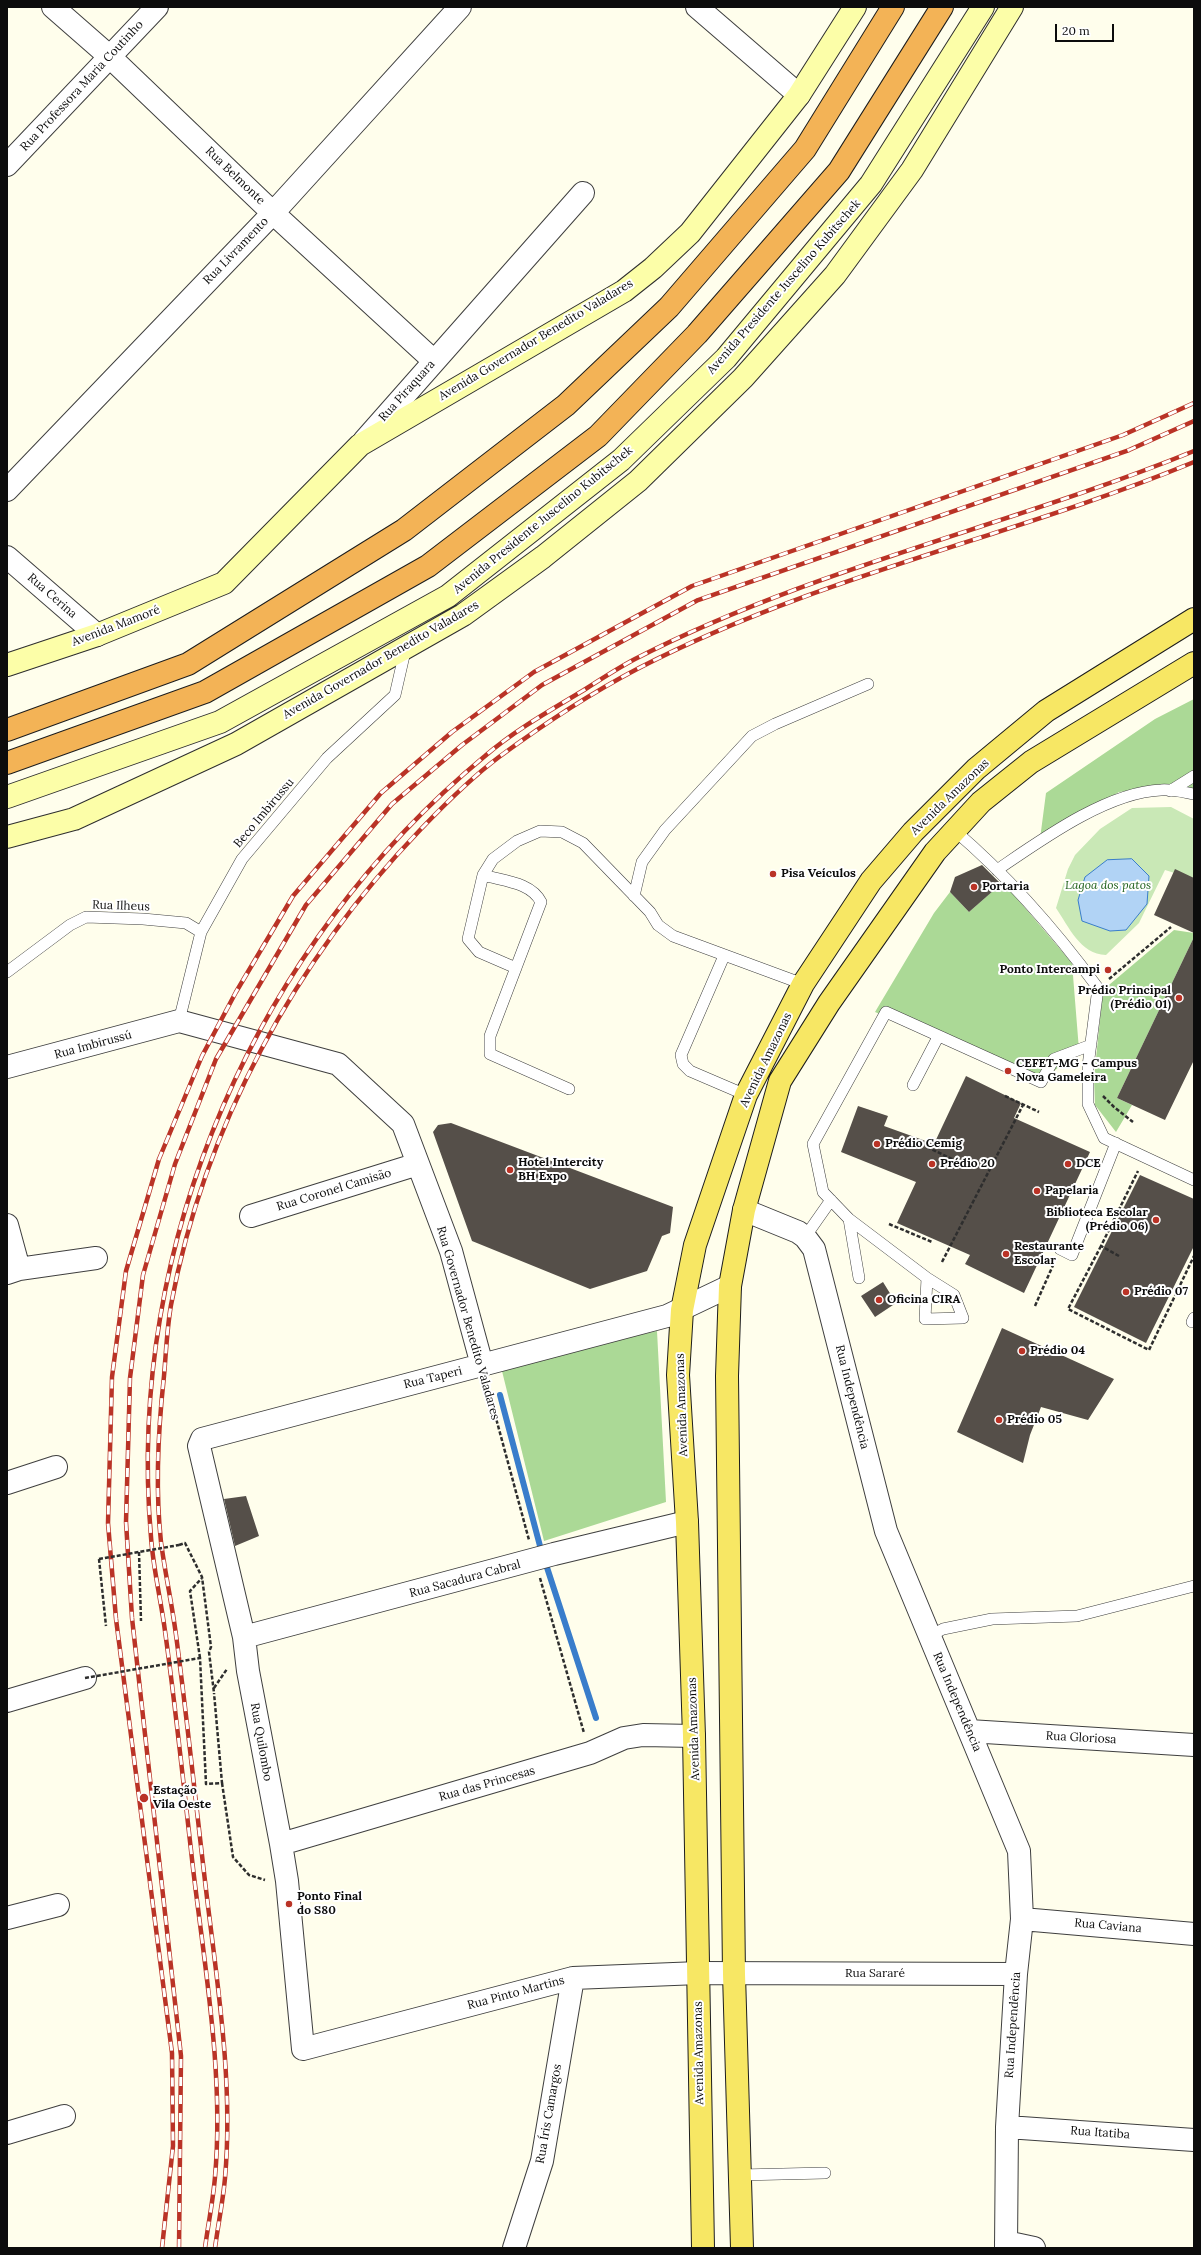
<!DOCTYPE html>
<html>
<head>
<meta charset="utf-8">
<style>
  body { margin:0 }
  #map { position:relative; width:1201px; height:2255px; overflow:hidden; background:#fffeec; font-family:Lora,serif }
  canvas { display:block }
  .frame { position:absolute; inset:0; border:8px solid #0c0c0c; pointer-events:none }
  .scale { position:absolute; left:1055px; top:24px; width:59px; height:18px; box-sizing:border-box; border:2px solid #0c0c0c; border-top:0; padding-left:5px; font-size:12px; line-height:14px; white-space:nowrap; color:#0c0c0c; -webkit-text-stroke:3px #fff; paint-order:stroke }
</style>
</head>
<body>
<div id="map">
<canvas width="1201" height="2255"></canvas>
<div class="frame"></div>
<div class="scale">20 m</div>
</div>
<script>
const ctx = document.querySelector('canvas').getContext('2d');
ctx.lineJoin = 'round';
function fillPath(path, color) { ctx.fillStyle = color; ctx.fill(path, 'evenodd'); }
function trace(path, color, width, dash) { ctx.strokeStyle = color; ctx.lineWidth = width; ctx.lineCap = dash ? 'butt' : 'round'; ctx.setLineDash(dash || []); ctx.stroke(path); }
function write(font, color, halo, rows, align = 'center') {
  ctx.font = font + ' Lora,serif'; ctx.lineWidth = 4; ctx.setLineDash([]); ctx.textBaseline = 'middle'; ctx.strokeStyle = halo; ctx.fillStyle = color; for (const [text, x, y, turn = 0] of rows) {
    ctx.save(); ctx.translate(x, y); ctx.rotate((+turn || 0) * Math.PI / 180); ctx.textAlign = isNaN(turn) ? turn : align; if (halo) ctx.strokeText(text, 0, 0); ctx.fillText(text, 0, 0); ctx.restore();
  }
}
const green = new Path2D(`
  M1171 807 1194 819V879L1165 870 1139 923 1106 955C1080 954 1069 927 1056 908L1068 869 1075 855 1100 829 1132 808Z`);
const forest = new Path2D(`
  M1194 699V790L1161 787 1119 792 1040 839 1046 793 1155 719Z
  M1003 882 1072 963 1079 1050 1041 1082 875 1012 934 913 950 892 969 912Z
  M1174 930 1194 933V937L1117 1098 1132 1105 1116 1132 1095 1105 1094 1078 1103 990Z
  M657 1331 666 1502 544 1541 501 1367Z`);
const water = new Path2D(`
  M1132 859 1149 876 1147 904 1126 930 1110 931 1082 921 1078 900 1085 877 1107 860Z`);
const stream = new Path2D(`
  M500 1395 540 1546 596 1718`);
const building = new Path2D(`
  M982 865 1001 884 969 912 950 892 955 877Z
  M1175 869 1194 878V933L1154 915Z
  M1194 937V1060L1165 1120 1117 1098Z
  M966 1076 1021 1103 1014 1118 1090 1152 1024 1293 965 1264 970 1255 897 1223 916 1182 841 1152 858 1106 888 1116 884 1126 934 1144Z
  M451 1123 673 1207 670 1233 662 1236 647 1271 590 1289 472 1241 433 1132 438 1125Z
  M1140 1175 1194 1199V1246L1146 1343 1074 1307Z
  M883 1282 896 1303 875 1317 861 1296Z
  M1002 1328 1114 1379 1088 1420 1041 1407 1030 1435 1023 1463 957 1432Z
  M246 1496 259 1536 235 1546 224 1499Z`);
const path = new Path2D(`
  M1109 979 1171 927
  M1005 1096 1039 1112
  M1103 1096 1114 1107 1133 1122
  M927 1147 954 1160
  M889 1224 932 1242
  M1101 1246 1068 1309 1149 1350 1194 1256
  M1119 1256 1101 1246 1138 1171
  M942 1262 1023 1105
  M1035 1306 1054 1263
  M487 1385 529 1540
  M179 1545 185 1543 202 1577 211 1647 209 1652 214 1693
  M139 1552 141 1621
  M99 1559 106 1626
  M540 1578 584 1733
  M200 1658 190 1591 202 1578
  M214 1688 227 1669
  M222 1783 233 1857 249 1875 265 1880`);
const lane = new Path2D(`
  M1170 791 1194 776
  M954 830C1008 876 1056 931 1098 988L1088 1066V1104L1104 1138 1194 1180
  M997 870C1041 840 1107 792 1161 790 1171 789 1183 792 1194 794
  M483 875C503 881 531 882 541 902L490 1036V1054L569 1089
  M634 896 642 862 665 830 752 736 775 724 868 684
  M724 956 681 1055 683 1064 690 1071 746 1095
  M516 968 479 952 468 939 483 875 493 859 517 841 540 831 562 832 583 843 650 912 658 925 673 936 803 984
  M7 972 70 925 86 917 143 919 186 923 201 932
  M179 1021 201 932 242 859 327 758 395 695 406 647
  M913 1085 938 1037
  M849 1219 927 1278 954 1295 963 1318 925 1319 927 1278
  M805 1237 831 1200
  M1060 1249 1072 1255 1116 1143
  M859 1278 849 1219 823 1192 813 1144 886 1012 1041 1082 1054 1059 1091 1045
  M1192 1322 1194 1318
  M930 1636 943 1629 992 1619 1077 1616 1194 1586
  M740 2175 825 2173`);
const street = new Path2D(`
  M53 7 109 56 273 213 434 361
  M697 7 799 95
  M7 165 157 7
  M364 441 583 193
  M7 490 273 213 460 7
  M7 557 97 635
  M7 1067 179 1021 338 1064 403 1124 451 1251 482 1365
  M744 1210 798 1232 805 1237 814 1249 886 1531 1019 1851 1022 1919 1016 1974 1007 2127 1006 2248
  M251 1216 418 1164
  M7 1225 19 1269
  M7 1273 19 1269 96 1258
  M730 1286 667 1316 202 1439 199 1446 244 1637 248 1671 281 1844 287 1881 303 2049 573 1978 699 1973 1016 1974
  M7 1483 56 1467
  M244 1637 554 1554 687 1522
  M7 1701 85 1678
  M969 1731 1194 1745
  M281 1844 590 1753 624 1738 643 1735 694 1736
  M7 1918 58 1905
  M1022 1919 1194 1934
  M1007 2127 1194 2140
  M7 2133 64 2116
  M1006 2242 1034 2248
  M514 2248 542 2161 573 1978`);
const secondary = new Path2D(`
  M7 665 97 635 224 583 360 445 624 291 653 268 690 233 799 95 855 7
  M7 797 220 722 448 596 621 460 726 358 871 184 983 7
  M7 837 74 819 236 744 463 615 543 557 638 481 743 378 835 275 912 170 1012 7`);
const primary = new Path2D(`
  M703 2248 694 1736 687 1522 678 1375 682 1310 695 1245 746 1095 803 984 871 881 913 832 976 769 1046 711 1194 619
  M742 2248 734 1974 727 1376 730 1286 744 1210 780 1081 829 1003 935 852 981 802 1031 762 1194 663`);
const highway = new Path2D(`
  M7 730 188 664 404 530 566 405 669 307 805 149 893 7
  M7 763 205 692 428 566 598 436 697 334 839 171 942 7`);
const rail = new Path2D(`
  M162 2248 173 2146 172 2053 116 1619 108 1523 112 1377 126 1271 159 1159 202 1056 236 992 293 896 381 793 452 732 534 672 692 586 1123 435 1194 403
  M179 2248 181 2056 132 1618 126 1522 130 1378 143 1275 175 1164 216 1059 306 905 392 804 462 745 542 685 698 600 1129 450 1194 421
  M205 2248C208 2225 213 2201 215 2177 224 2075 205 1970 193 1868 184 1789 176 1710 165 1631 161 1600 153 1568 151 1537 125 1241 258 944 485 756 515 730 551 710 584 690 601 679 618 668 635 659 812 568 1010 526 1194 451
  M215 2248C218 2225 223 2201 225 2178 233 2088 219 1995 208 1906 197 1816 188 1725 176 1635 172 1604 165 1573 161 1542 155 1487 158 1431 164 1376 166 1353 167 1328 171 1305 204 1127 296 959 421 829 445 804 471 778 499 757 541 726 593 692 639 668 815 577 1012 537 1194 462`);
const pathBridge = new Path2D(`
  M99 1559 179 1545
  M85 1678 200 1658 206 1784 222 1783 214 1693`);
const markers = [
  [773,874,4,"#ba3326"],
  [974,887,4,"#ba3326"],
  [1108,970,4,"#ba3326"],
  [1179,998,4,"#ba3326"],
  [1008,1071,4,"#ba3326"],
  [877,1144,4,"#ba3326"],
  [932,1164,4,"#ba3326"],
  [1068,1164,4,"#ba3326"],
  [510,1170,4,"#ba3326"],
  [1037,1191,4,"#ba3326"],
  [1156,1220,4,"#ba3326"],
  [1006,1254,4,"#ba3326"],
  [1126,1292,4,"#ba3326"],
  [879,1300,4,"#ba3326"],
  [1022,1351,4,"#ba3326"],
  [999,1420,4,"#ba3326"],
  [144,1798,5,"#ba3326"],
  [289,1904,4,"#ba3326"]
];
const streetNames = [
  ["Rua Professora Maria Coutinho",82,86,-47],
  ["Rua Belmonte",235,176,44],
  ["Rua Livramento",236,251,-46],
  ["Avenida Presidente Juscelino Kubitschek",784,287,-49],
  ["Avenida Governador Benedito Valadares",536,340,-31],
  ["Rua Piraquara",407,391,-48],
  ["Avenida Presidente Juscelino Kubitschek",543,520,-39],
  ["Rua Cerina",52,596,41],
  ["Avenida Mamoré",116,626,-21],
  ["Avenida Governador Benedito Valadares",381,660,-30],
  ["Avenida Amazonas",950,797,-44],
  ["Beco Imbirussu",264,813,-50],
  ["Rua Ilheus",121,906,2],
  ["Rua Imbirussú",93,1045,-15],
  ["Avenida Amazonas",766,1060,-64],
  ["Rua Coronel Camisão",334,1190,-17],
  ["Rua Governador Benedito Valadares",468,1323,74],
  ["Rua Taperi",433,1378,-14],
  ["Rua Independência",852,1397,76],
  ["Avenida Amazonas",682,1405,-92],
  ["Rua Sacadura Cabral",465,1579,-15],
  ["Rua Independência",957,1702,67],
  ["Avenida Amazonas",694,1729,-92],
  ["Rua Gloriosa",1081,1738,3],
  ["Rua Quilombo",261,1742,80],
  ["Rua das Princesas",487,1784,-16],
  ["Rua Caviana",1108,1926,5],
  ["Rua Sararé",875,1974],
  ["Rua Pinto Martins",516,1993,-15],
  ["Rua Independência",1013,2025,-86],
  ["Avenida Amazonas",699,2053,-91],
  ["Rua Íris Camargos",549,2114,-80],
  ["Rua Itatiba",1100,2133,4]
];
const poiNames = [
  ["Pisa Veículos",781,874],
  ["Portaria",982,887],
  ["Ponto Intercampi",1100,970,"right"],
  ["Prédio Principal",1171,991,"right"],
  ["(Prédio 01)",1171,1005,"right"],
  ["CEFET-MG - Campus",1016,1064],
  ["Nova Gameleira",1016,1078],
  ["Prédio Cemig",885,1144],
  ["Hotel Intercity",518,1163],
  ["BH Expo",518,1177],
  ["Prédio 20",940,1164],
  ["DCE",1076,1164],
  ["Papelaria",1045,1191],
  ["Biblioteca Escolar",1148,1213,"right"],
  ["(Prédio 06)",1148,1227,"right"],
  ["Restaurante",1014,1247],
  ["Escolar",1014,1261],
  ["Prédio 07",1134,1292],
  ["Oficina CIRA",887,1300],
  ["Prédio 04",1030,1351],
  ["Prédio 05",1007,1420],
  ["Estação",153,1791],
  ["Vila Oeste",153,1805],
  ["Ponto Final",297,1897],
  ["do S80",297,1911]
];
const parkNames = [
  ["Lagoa dos patos",1108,886]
];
fillPath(green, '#c9e8b6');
fillPath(forest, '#abd996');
fillPath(water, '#b1d3f5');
trace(water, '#397dcb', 1);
trace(stream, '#397dcb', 6);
fillPath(building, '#554f49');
trace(lane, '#3f3f3f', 12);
trace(street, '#3f3f3f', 24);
trace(secondary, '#2e2e2e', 24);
trace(primary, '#1d1d1d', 24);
trace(highway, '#1d1d1d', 24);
trace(path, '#2e2e2e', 2.5, [4, 2]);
trace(lane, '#fff', 11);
trace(street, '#fff', 22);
trace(secondary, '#fcfea8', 22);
trace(primary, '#f7e764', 22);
trace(highway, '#f3b356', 22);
trace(rail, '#ba3326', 4.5);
trace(rail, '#fff', 3, [9]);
trace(pathBridge, '#2e2e2e', 2.5, [4, 2]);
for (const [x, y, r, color] of markers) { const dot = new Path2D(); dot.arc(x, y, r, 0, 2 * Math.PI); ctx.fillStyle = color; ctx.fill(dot); trace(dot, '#fff', 1.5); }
write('12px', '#0c0c0c', '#fff', streetNames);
write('bold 12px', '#0c0c0c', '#fff', poiNames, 'left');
write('italic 12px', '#23631e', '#fff', parkNames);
</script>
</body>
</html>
